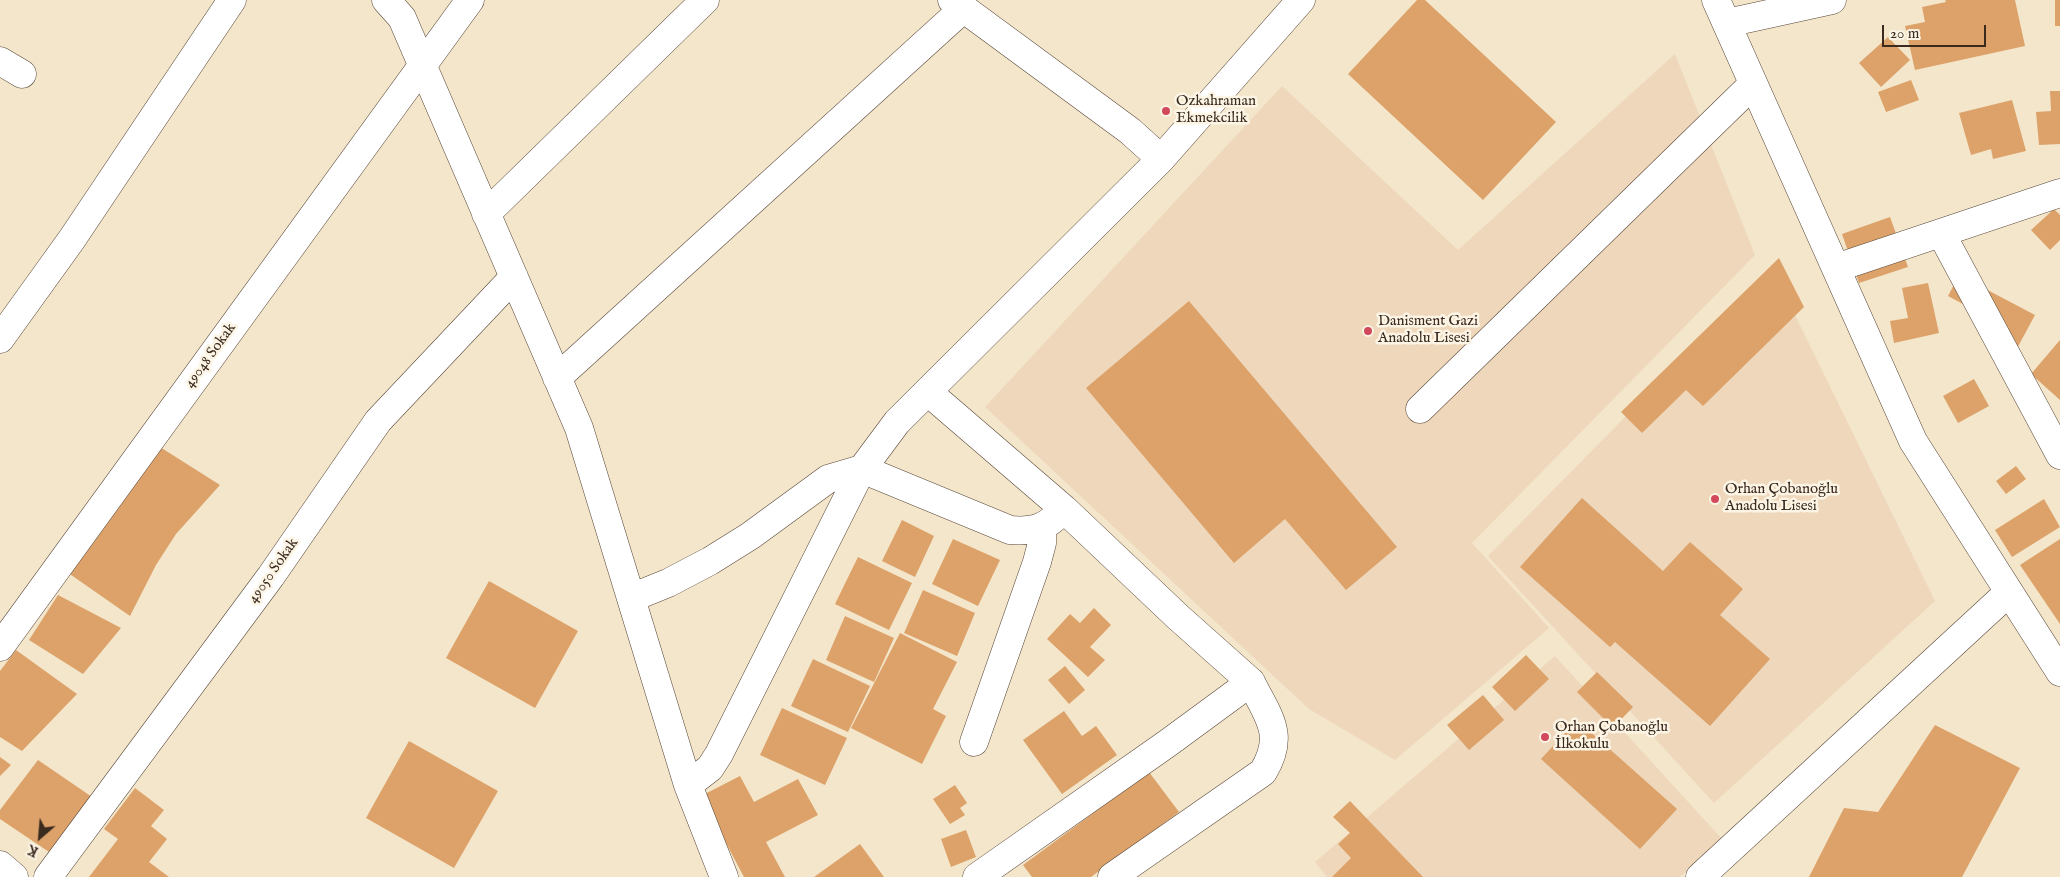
<!DOCTYPE html>
<html>
<head>
<meta charset="utf-8">
<style>
  body { margin:0 }
  #map { position:relative; width:2060px; height:877px; overflow:hidden; background:#f4e6cb; font-family:"IM FELL English",serif }
  canvas { display:block }
  .north { position:absolute; left:15px; top:812px; width:50px; height:50px; -webkit-text-stroke:4px #fcf5e5; paint-order:stroke; rotate:207deg; font-size:14px; font-weight:700; line-height:20px; text-align:center; color:#3b2a1e }
  .north::after { content:''; display:block; margin:auto; width:18px; height:22px; background:#3b2a1e; clip-path:polygon(50% 0,100% 100%,50% 72%,0 100%) }
  .scale { position:absolute; left:1882px; top:25px; width:104px; height:22px; box-sizing:border-box; border:2px solid #3b2a1e; border-top:0; padding-left:6px; font-size:15px; line-height:18px; white-space:nowrap; color:#3b2a1e; -webkit-text-stroke:4px #fcf5e5; paint-order:stroke }
</style>
</head>
<body>
<div id="map">
<canvas width="2060" height="877"></canvas>
<div class="north">K</div>
<div class="scale">20 m</div>
</div>
<script>
const ctx = document.querySelector('canvas').getContext('2d');
ctx.lineJoin = 'round';
function fillPath(path, color) { ctx.fillStyle = color; ctx.fill(path, 'evenodd'); }
function trace(path, color, width, dash) { ctx.strokeStyle = color; ctx.lineWidth = width; ctx.lineCap = dash ? 'butt' : 'round'; ctx.setLineDash(dash || []); ctx.stroke(path); }
function write(font, color, halo, rows, align = 'center') {
  ctx.font = font + ' "IM FELL English",serif'; ctx.lineWidth = 5; ctx.setLineDash([]); ctx.textBaseline = 'middle'; ctx.strokeStyle = halo; ctx.fillStyle = color; for (const [text, x, y, turn = 0] of rows) {
    ctx.save(); ctx.translate(x, y); ctx.rotate((+turn || 0) * Math.PI / 180); ctx.textAlign = isNaN(turn) ? turn : align; if (halo) ctx.strokeText(text, 0, 0); ctx.fillText(text, 0, 0); ctx.restore();
  }
}
const built = new Path2D(`
  M1675 54 1755 255 1472 543 1549 628 1395 760 1309 709 985 407 1282 86 1458 250Z
  M1772 268 1935 601 1714 803 1488 556Z
  M1555 656 1722 839 1680 877H1327L1315 862Z`);
const building = new Path2D(`
  M1417 0H1425L1556 122 1483 200 1348 74Z
  M1945 0H2015L2025 46 1915 70 1905 26 1925 22 1922 7 1946 2Z
  M2055 0H2060V26H2055Z
  M1888 37 1910 60 1881 87 1859 63Z
  M1911 80 1919 100 1886 112 1878 92Z
  M2050 91H2060V144L2039 145 2036 112 2051 111Z
  M2012 100 2026 151 1993 159 1991 149 1971 155 1959 113Z
  M2054 209 2060 215V240L2050 250 2031 230Z
  M1890 217 1908 267 1859 283 1842 234Z
  M1779 258 1804 307 1703 406 1686 390 1642 433 1621 412Z
  M1959 275 2035 315 2014 354 1980 336 1989 318 1948 296Z
  M1928 283 1939 333 1894 343 1890 321 1908 318 1902 288Z
  M1189 301 1397 547 1346 590 1285 519 1234 563 1086 388Z
  M2060 340V400L2031 374Z
  M1974 379 1989 406 1958 423 1943 396Z
  M160 447 220 485 176 534 156 565 130 616 64 570 100 533 122 497Z
  M2016 466 2026 479 2006 494 1996 481Z
  M1582 498 1663 571 1690 542 1743 589 1720 615 1770 659 1710 726 1615 642 1610 647 1520 567Z
  M2044 499 2060 527 2012 557 1995 530Z
  M902 520 934 536 915 577 882 561Z
  M953 539 1000 560 978 606 932 584Z
  M2060 539V624L2020 565Z
  M858 557 912 583 889 630 835 604Z
  M489 581 578 631 535 708 446 658Z
  M923 590 975 613 957 656 904 633Z
  M58 595 121 628 83 674 29 640Z
  M1094 608 1111 625 1090 647 1105 660 1088 677 1047 639 1070 614 1080 623Z
  M845 616 894 638 874 682 826 660Z
  M900 633 957 662 933 709 946 716 922 764 851 728Z
  M16 650 77 694 22 751 0 737V671Z
  M1526 655 1549 679 1515 711 1492 687Z
  M813 659 870 686 848 732 791 706Z
  M1065 666 1085 690 1069 704 1048 680Z
  M1597 672 1633 707 1613 728 1577 692Z
  M1483 695 1504 720 1469 750 1447 725Z
  M782 708 847 738 825 785 760 755Z
  M1064 711 1082 736 1096 726 1117 755 1062 794 1023 740Z
  M1577 720 1677 809 1640 849 1541 759Z
  M1935 725 2020 768 1962 877H1809L1844 808 1878 812Z
  M409 741 498 791 454 868 366 818Z
  M0 757 11 765 0 776Z
  M38 760 95 799 52 854 0 819V810Z
  M1149 772 1179 812 1091 877H1032L1023 865Z
  M740 776 754 802 798 779 818 815 766 842 785 877H744L701 796Z
  M955 785 967 803 960 808 965 815 950 824 933 799Z
  M135 788 164 810 151 826 167 839 149 862 169 877H89L118 839 104 829Z
  M1350 801 1423 877H1332L1351 858 1338 844 1350 833 1333 817Z
  M966 830 976 857 951 867 941 839Z
  M860 844 884 877H814Z`);
const minor = new Path2D(`
  M386 0 402 18 579 428 688 785 724 877
  M952 0 1130 131 1161 159
  M1716 0 1913 441 2060 672
  M1727 23 1832 0
  M0 61 22 74
  M486 214 705 0
  M1941 233 2060 455
  M1836 268 2060 193
  M0 339 72 239 232 0
  M557 378 964 8
  M928 392 1064 509 1178 617 1251 682 1168 743 977 877
  M1420 409 1753 84
  M631 598 668 583 710 561 750 536 828 479 862 469 1010 530C1035 532 1046 528 1064 509
  M0 647 470 0
  M974 742 1037 562 1042 543V528
  M688 785 710 768 719 754 862 469 897 422 1161 159 1301 0
  M0 865 14 877
  M48 877 271 576 378 421 514 277
  M1112 877 1263 772C1286 734 1268 717 1251 682
  M1700 877 2009 592`);
const markers = [
  [1166,111,5,"#d1495b"],
  [1368,331,5,"#d1495b"],
  [1715,499,5,"#d1495b"],
  [1545,737,5,"#d1495b"]
];
const poiNames = [
  ["Ozkahraman",1176,102],
  ["Ekmekcilik",1176,119],
  ["Danisment Gazi",1378,322],
  ["Anadolu Lisesi",1378,339],
  ["Orhan Çobanoğlu",1725,490],
  ["Anadolu Lisesi",1725,507],
  ["Orhan Çobanoğlu",1555,728],
  ["İlkokulu",1555,745]
];
const streetNames = [
  ["49048 Sokak",211,356,-54],
  ["49050 Sokak",274,571,-55]
];
fillPath(built, '#eed7bb');
fillPath(building, '#dca269');
trace(minor, '#574638', 29);
trace(minor, '#fff', 28);
for (const [x, y, r, color] of markers) { const dot = new Path2D(); dot.arc(x, y, r, 0, 2 * Math.PI); ctx.fillStyle = color; ctx.fill(dot); trace(dot, '#fcf5e5', 2); }
write('15px', '#3b2a1e', '#fcf5e5', poiNames, 'left');
write('15px', '#3b2a1e', '#fcf5e5', streetNames);
</script>
</body>
</html>
